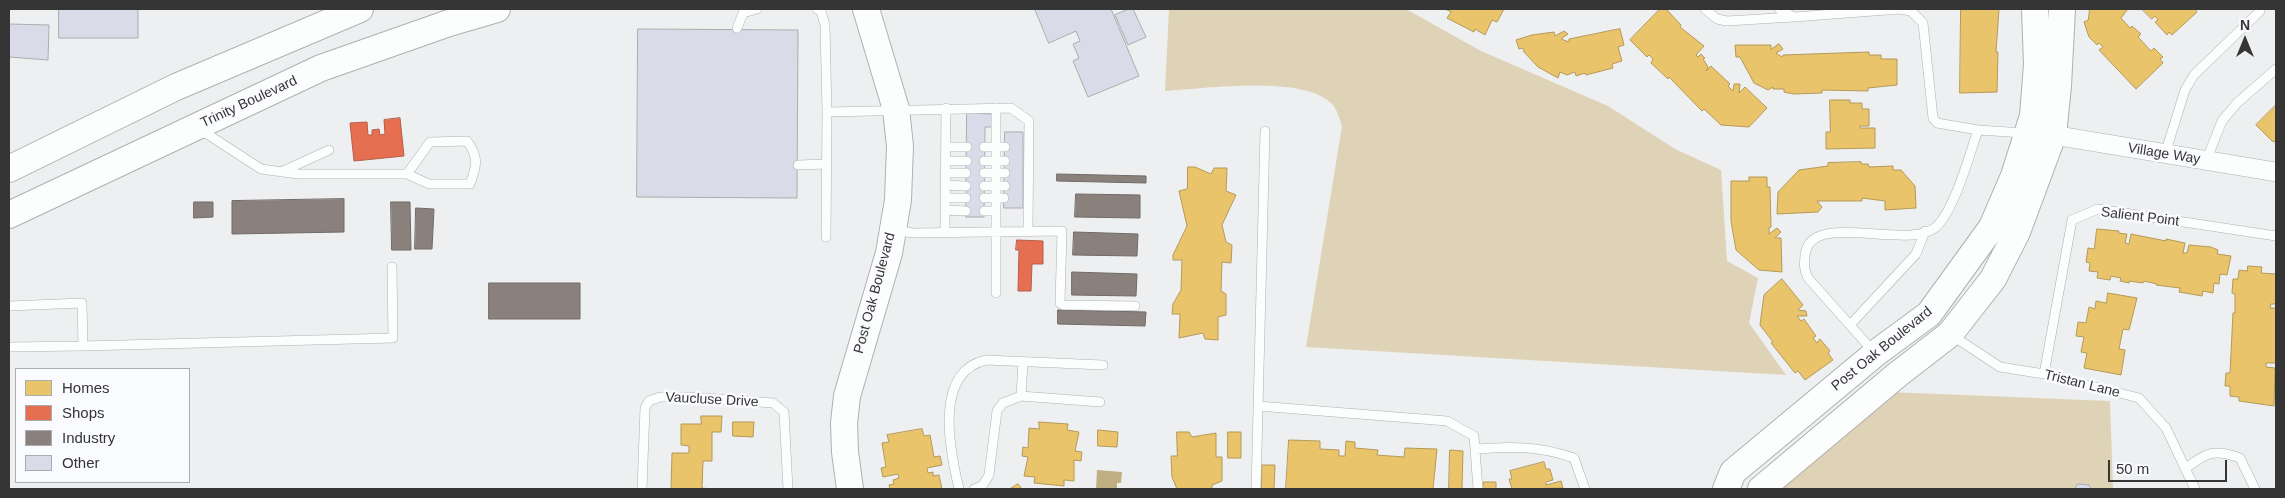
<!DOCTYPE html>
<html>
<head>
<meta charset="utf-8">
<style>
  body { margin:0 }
  #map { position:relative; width:2285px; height:498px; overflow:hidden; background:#eeeff0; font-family:Helvetica,sans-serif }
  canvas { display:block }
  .frame { position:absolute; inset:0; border:10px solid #353536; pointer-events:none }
  .legend { position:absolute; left:15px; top:368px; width:175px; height:115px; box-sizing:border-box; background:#fafbff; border:1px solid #abacaf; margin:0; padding:6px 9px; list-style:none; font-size:15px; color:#353536 }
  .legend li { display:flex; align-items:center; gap:10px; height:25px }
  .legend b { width:25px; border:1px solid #abacaf }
  .north { position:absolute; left:2220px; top:15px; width:50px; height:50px; -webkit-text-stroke:4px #fafbff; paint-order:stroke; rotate:0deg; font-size:14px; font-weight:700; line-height:20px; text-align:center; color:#353536 }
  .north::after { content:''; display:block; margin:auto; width:18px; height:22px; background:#353536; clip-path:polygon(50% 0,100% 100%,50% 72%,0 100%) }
  .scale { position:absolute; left:2108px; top:460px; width:119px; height:22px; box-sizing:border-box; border:2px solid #353536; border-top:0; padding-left:6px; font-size:15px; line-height:18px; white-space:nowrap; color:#353536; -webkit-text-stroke:4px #fafbff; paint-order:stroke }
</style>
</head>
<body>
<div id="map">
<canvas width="2285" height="498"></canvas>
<div class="frame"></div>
<ul class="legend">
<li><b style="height:14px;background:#e9c46a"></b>Homes</li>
<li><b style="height:14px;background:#e76f51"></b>Shops</li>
<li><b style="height:14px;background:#8a817c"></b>Industry</li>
<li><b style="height:14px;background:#d9dce8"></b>Other</li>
</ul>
<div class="north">N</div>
<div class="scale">50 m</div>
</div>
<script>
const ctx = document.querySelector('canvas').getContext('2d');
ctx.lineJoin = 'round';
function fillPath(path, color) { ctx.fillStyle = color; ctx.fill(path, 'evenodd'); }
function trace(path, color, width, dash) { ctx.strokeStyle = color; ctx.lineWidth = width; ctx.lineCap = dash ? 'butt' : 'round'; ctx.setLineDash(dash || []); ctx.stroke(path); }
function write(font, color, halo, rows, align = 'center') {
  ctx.font = font + ' Helvetica,sans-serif'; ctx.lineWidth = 5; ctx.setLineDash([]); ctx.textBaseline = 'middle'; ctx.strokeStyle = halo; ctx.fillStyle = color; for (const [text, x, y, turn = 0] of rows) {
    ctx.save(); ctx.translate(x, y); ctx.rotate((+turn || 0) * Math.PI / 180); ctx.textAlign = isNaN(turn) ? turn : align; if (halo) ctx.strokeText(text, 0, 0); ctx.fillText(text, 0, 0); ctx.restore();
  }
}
const green = new Path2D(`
  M1169 9H1406L1481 51 1608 106 1675 149 1721 170 1727 261 1758 278 1749 323 1786 375 1306 347 1342 126C1340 120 1337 110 1333 105 1305 74 1205 89 1165 91Z
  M1888 392 2110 401 2113 489H1772Z`);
const water = new Path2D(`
  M1097 470 1122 472 1121 483H1117V489H1096Z`);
const homes = new Path2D(`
  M1445 9H1504L1497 22 1492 20 1485 35 1475 29 1474 32 1447 18 1451 12Z
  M1660 9H1666L1681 25 1680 27 1704 46 1696 55 1698 57 1701 54 1705 58 1703 59 1708 67 1706 71 1711 66 1730 84 1728 86 1733 91 1734 84H1740L1739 93 1745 87 1767 108 1749 127 1721 125 1704 109 1702 111 1669 77 1668 79 1651 63 1653 59 1649 55 1647 57 1630 40Z
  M1961 9H1999L1996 52H1998L1997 92 1960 93Z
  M2090 9H2128L2121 18 2130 28 2132 26 2141 34 2138 37 2151 51 2154 48 2163 57 2160 59 2163 63 2136 89 2099 50 2103 47 2099 43 2097 45 2089 37 2084 22 2088 20Z
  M2142 9H2195L2197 12 2172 35 2169 32 2167 35 2155 22 2158 20 2155 16 2152 19Z
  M1620 29 1624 45 1618 47 1622 61 1612 64 1613 68 1586 75 1585 73 1576 76 1575 72 1567 75 1560 72 1558 78 1538 67 1524 52 1523 48 1519 49 1516 40 1532 35 1554 32 1555 36 1564 31 1568 34 1561 39 1569 42V39L1574 38Z
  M1779 44 1783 49 1776 53 1782 57 1783 55 1869 52V55H1881V59H1897V85L1868 88V91L1822 90V93L1793 94 1784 92V89H1773V87L1768 90 1754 83 1740 57H1736L1735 45H1771V49Z
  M1830 100H1850V103H1862V109H1869V126H1860V128H1875V148L1826 149V132H1830Z
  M2276 105V142L2272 141 2256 125Z
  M1861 162V164H1868L1869 167 1893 166V170H1901L1915 186 1916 208 1885 210V201L1862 198V201H1817L1822 207 1818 212 1777 214 1778 192 1799 170 1828 166V163Z
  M1188 167H1195L1211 174 1214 168H1227L1226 191 1236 195 1222 225 1226 242 1232 245 1231 263 1222 262 1221 291 1226 294V315L1218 317V340L1205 339 1203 333 1179 338 1180 314H1172L1173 304 1181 290 1182 260H1173V255L1187 226 1179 191 1187 189Z
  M1749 177H1767V187H1770L1771 227 1769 228V234L1777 228 1781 232 1775 238H1781L1782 272 1759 270 1736 250 1731 221V181H1749Z
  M2097 229 2119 231 2118 233 2127 234 2125 243 2129 244 2131 234 2166 241V239L2185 243 2183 253H2187L2189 245 2211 247 2218 250 2217 254 2231 256 2227 275 2220 274 2219 284 2214 283 2213 293 2203 291 2202 296 2179 292 2180 288 2156 285 2157 284 2144 281 2143 283 2129 281V283L2120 281 2121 278 2111 276 2110 280 2097 278 2098 272 2089 271 2090 263 2086 262 2088 248 2094 249Z
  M2248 266 2262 267 2261 273 2276 274V304H2271L2270 308H2276V363H2266V367L2275 368 2274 406 2239 401V397L2230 396V386H2225L2226 373H2230L2233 313H2235V294L2232 293 2233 279H2238L2239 270 2247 271Z
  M1782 279 1803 305 1798 310 1806 311 1807 316H1797L1801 321 1804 319 1816 336 1813 338 1817 343 1820 339 1830 351 1828 353 1833 360 1805 380 1798 371 1795 373 1771 343 1773 342 1760 325 1764 295Z
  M2108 293 2137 298 2129 330 2123 329 2119 349 2125 350 2121 375 2084 368 2087 353 2081 352 2084 337 2076 336 2078 322 2086 323 2089 307 2095 309 2096 301 2106 303Z
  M701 416H722L721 432H712V461H703L702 488 711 489H671L672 453H689V446L681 445V424H701Z
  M733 422H754L753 437 733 436Z
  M1039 422 1068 424 1067 430 1079 432 1075 451 1082 452 1081 461 1074 460V481L1064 480V486L1034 483 1035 477 1024 476 1028 457 1022 456 1023 447 1028 448 1029 428 1039 429Z
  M922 429 924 436 930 435 934 457 940 456 942 465 927 468 928 473 933 472V476L939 475 942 489H946H890L889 485 894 484 893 480 899 478 898 474 883 477 881 468 886 467 882 443 889 442 887 435Z
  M1098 430 1118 432 1117 447 1098 446Z
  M1177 432H1189L1192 437 1216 433V457H1222V481L1212 485V489H1177L1172 477 1171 456H1177Z
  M1228 432H1241V458H1228Z
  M1289 440 1320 441V449L1339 450V456H1345L1346 441 1355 442V448L1378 450 1377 455 1404 457 1405 448 1437 449 1433 489H1286Z
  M1450 450 1463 451 1462 489H1449Z
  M1544 462 1546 469H1550L1553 480 1546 482V485L1561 481 1563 488 1512 489 1509 479H1512L1510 471Z
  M1262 465H1275L1274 489H1262Z
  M1484 482H1496V489H1483Z
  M1018 484 1022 489H1010Z`);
const shops = new Path2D(`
  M400 118 404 156 354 161 350 123 367 122 368 135H372V130L379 129 380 135 385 134 384 120Z
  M1017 240 1043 241V264H1032L1031 291H1018L1019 250H1016Z`);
const industry = new Path2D(`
  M1057 174 1146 176V183L1057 181Z
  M1076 194 1140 195V218L1075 217Z
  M344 199V232L232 234V201Z
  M194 202H213V217L194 218Z
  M391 202H410L411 250H392Z
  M416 208 434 209 432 249H415Z
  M1074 232 1138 234 1137 256 1073 255Z
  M1072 272 1137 274 1136 296 1072 295Z
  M489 283H580V319H489Z
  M1058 310 1146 312 1145 326 1058 324Z`);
const building = new Path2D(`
  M59 9H138V38H59Z
  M1035 9H1111L1139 76 1088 97 1073 61 1079 58 1073 44 1080 41 1076 31 1049 43Z
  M1129 9H1133L1146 37 1128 45 1115 15Z
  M9 24 49 25 48 60 9 57Z
  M638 29 798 30 797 198 637 197Z
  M967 113 992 114V127H985L984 217H966Z
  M1005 132H1023V208H1004Z
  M2078 484 2089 485 2091 489H2075Z`);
const lane = new Path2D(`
  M817 9 821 11 825 25 827 112 1011 108 1029 121 1028 230
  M1705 9 1717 19 1727 21 1793 17
  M1779 9 1794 17 1900 9 1911 11 1923 23 1933 118 1937 123 1978 130 2024 133
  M737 28 743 13 757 9
  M996 108V293
  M201 130 261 169 298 174H407L430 142 467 141C479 157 477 165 470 184H429L407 174
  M946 147H967
  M984 147H1005
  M2165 154 2185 90 2194 75 2260 11
  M946 161H967
  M984 161H1005
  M2206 161 2222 121 2237 103 2276 69
  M798 165 827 164
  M281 172 329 150
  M946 173H966
  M984 173H1005
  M945 185 966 186
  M984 186H1005
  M945 198H966
  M984 198H1004
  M945 210 966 211
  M984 211H995
  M895 230 913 233 1062 231 1060 303 1063 305 1135 306
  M945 233 946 108
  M826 237 827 112
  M9 306 82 303 83 346 393 338 392 267
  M1850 325 1916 254 1925 231
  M1953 336 2000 367 2044 374 2139 398 2166 428 2195 489
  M9 347 83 346
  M1873 351 1808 278C1804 270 1804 265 1805 256 1809 207 1912 254 1938 225 1956 205 1969 156 1978 130
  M1023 362 1021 396 1100 402
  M2044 374 2072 220 2098 209 2276 236
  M1258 406 1447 421 1474 436 1478 489
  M1475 449C1512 446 1539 446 1574 458L1585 489
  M2186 468C2206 453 2214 448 2240 458L2255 489
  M642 489 645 408 649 401 660 397H690L773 403 784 412 788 489
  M959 489C950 451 933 372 986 360L1103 365
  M974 489 983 485 989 475 997 411 1003 403 1021 396
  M1256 489 1265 131`);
const street = new Path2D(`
  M2053 135 2276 172`);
const secondary = new Path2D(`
  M9 169 176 87 360 9
  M9 215 321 68 449 23 497 9
  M850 489 845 452 844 423 847 396 889 253 898 200 900 146 896 109 866 9
  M1726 489 1733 472 1876 353 1929 314 1992 227 2014 176 2033 116 2037 64 2035 9
  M1761 489 1897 375 1950 334 1993 279 2017 232 2053 135 2058 86 2062 9`);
const streetNames = [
  ["Trinity Boulevard",249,102,-25],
  ["Village Way",2164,154,9],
  ["Salient Point",2140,217,7],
  ["Post Oak Boulevard",875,293,-75],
  ["Post Oak Boulevard",1882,349,-39],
  ["Tristan Lane",2082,384,14],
  ["Vaucluse Drive",712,400,3]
];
fillPath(green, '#ded3b6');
fillPath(water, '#c0af82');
fillPath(homes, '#e9c46a');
trace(homes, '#b3995a', 1);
fillPath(shops, '#e76f51');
trace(shops, '#b25e49', 1);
fillPath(industry, '#8a817c');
trace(industry, '#706a67', 1);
fillPath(building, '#d9dce8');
trace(building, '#abacad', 1);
trace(lane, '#afb0b1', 10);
trace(street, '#afb0b1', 20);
trace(secondary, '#afb0b1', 28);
trace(lane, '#fcfdfd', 9);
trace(street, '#fcfdfd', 19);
trace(secondary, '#fcfdfd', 26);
write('14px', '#353536', '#fafbff', streetNames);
</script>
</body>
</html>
